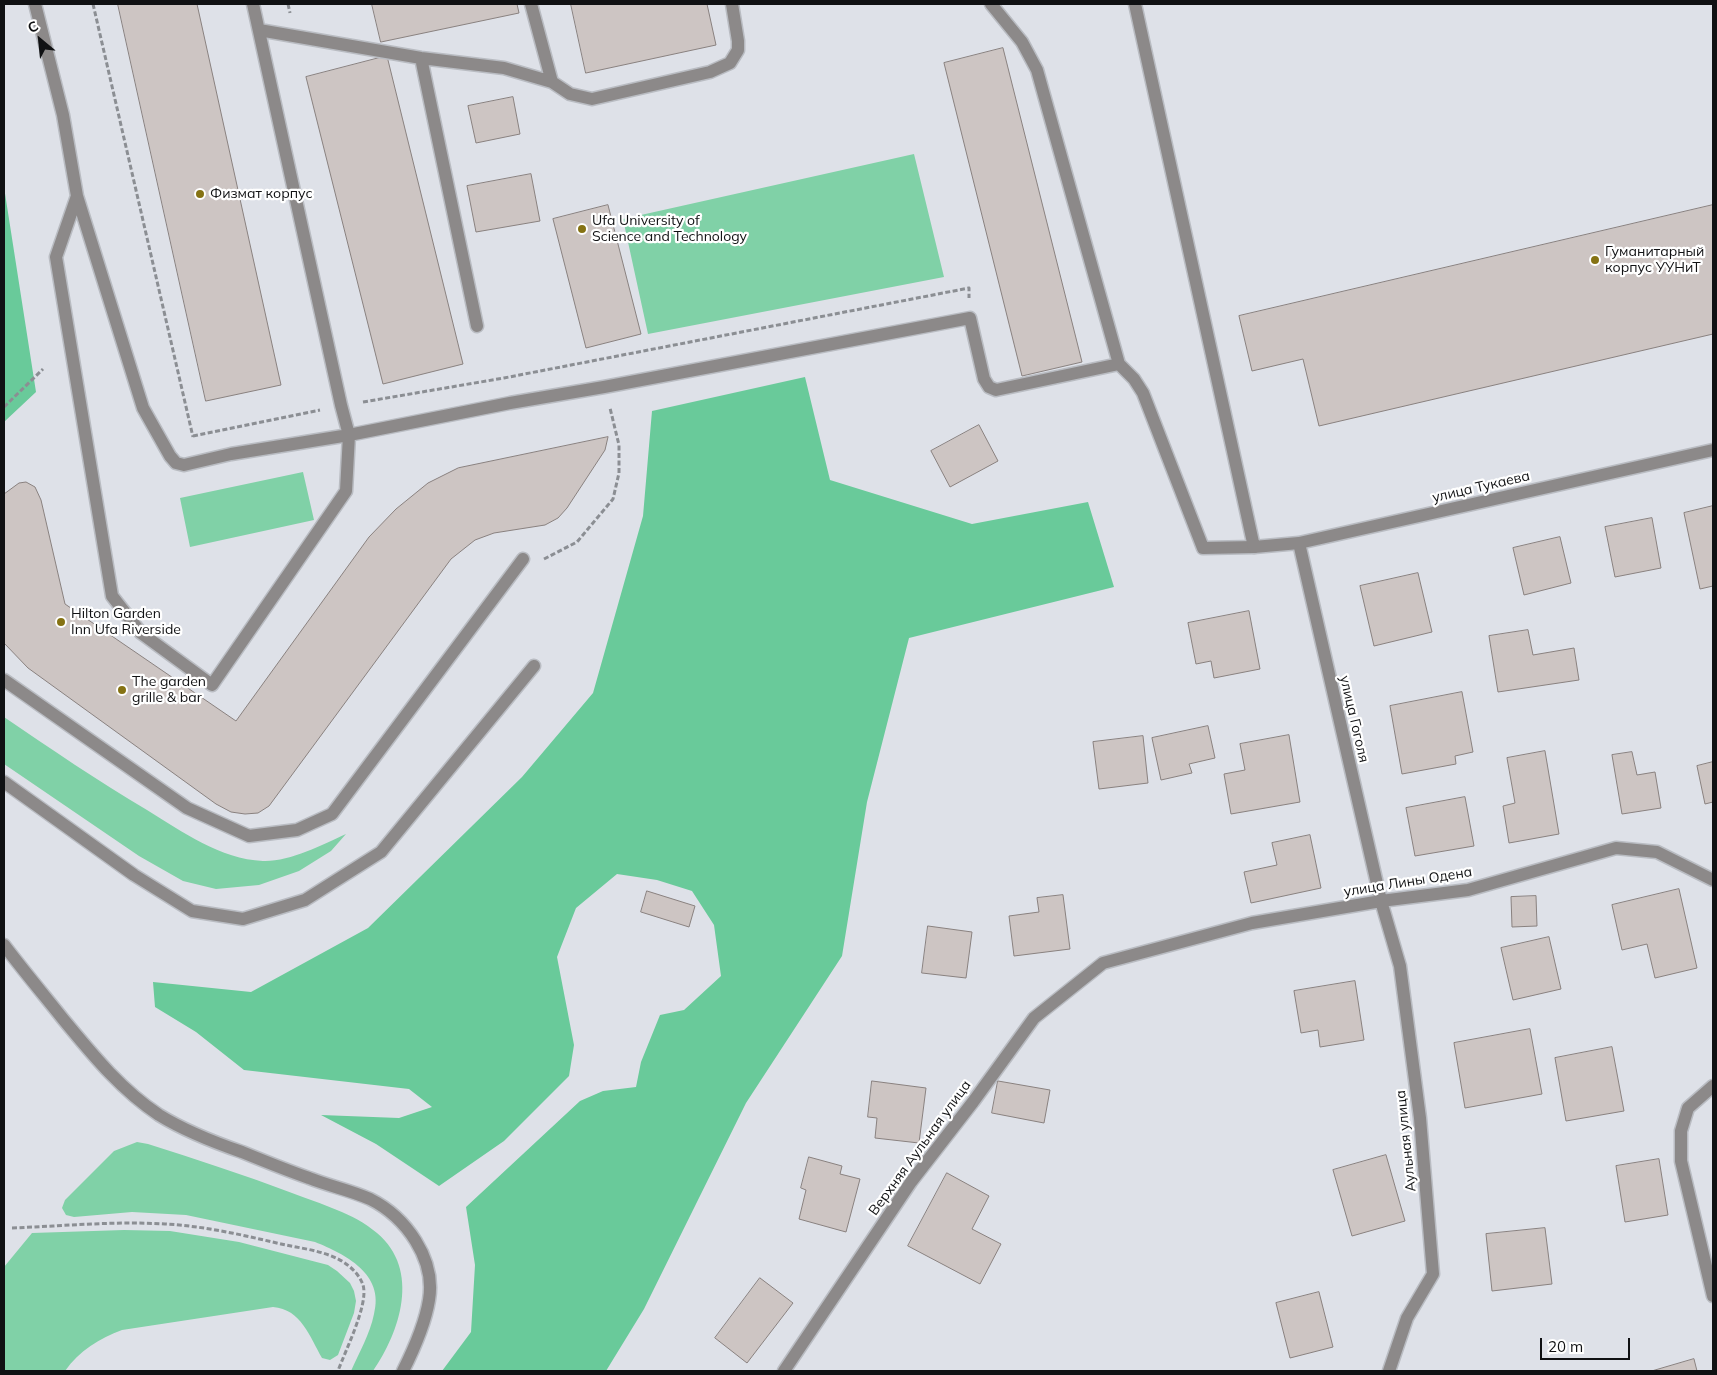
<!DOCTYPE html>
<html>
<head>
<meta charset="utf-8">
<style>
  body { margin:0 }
  #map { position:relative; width:1717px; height:1375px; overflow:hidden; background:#dee1e8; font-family:Mulish,sans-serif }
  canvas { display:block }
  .frame { position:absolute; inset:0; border:5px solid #101113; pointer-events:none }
  .north { position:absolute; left:15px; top:15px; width:50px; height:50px; -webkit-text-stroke:4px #fff; paint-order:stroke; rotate:332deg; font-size:14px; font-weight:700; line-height:20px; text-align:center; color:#101113 }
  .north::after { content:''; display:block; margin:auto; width:18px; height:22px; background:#101113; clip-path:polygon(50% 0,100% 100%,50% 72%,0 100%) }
  .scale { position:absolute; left:1540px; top:1338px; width:90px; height:22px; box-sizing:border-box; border:2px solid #101113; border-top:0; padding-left:6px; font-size:15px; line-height:18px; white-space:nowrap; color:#101113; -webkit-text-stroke:4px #fff; paint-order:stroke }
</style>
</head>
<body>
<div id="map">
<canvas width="1717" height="1375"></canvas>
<div class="frame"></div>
<div class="north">С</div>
<div class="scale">20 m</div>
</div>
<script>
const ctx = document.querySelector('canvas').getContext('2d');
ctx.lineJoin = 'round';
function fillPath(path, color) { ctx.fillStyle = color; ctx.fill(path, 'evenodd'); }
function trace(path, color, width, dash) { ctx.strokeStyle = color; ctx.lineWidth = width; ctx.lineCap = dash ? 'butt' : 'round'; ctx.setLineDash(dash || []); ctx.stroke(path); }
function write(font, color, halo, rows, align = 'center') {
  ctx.font = font + ' Mulish,sans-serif'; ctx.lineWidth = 4.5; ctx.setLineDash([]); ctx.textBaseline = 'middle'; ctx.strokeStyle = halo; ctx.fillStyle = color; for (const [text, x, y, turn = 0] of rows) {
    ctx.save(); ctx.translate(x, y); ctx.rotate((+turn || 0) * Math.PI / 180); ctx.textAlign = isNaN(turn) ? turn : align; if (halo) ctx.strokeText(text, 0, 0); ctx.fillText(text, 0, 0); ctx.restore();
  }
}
const green = new Path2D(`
  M914 154 944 277 648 334 623 219Z
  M303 472 314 520 190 547 180 498Z
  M4 717C51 749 98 781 147 810 183 832 220 859 263 861 289 862 322 845 346 834L331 851 299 871 259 885 216 889 183 881 139 856 4 764Z
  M137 1142 148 1144C196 1159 244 1175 292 1193 320 1204 354 1213 377 1233 421 1270 400 1332 373 1371H351C359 1353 370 1334 374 1314 385 1274 345 1254 315 1242L186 1215 132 1212 74 1217 66 1215 62 1208 65 1200 114 1151Z
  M124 1230 170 1231 239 1242 328 1265 337 1271 350 1283 354 1291 356 1301 354 1313 338 1355 330 1360 322 1358C310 1337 301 1309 273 1307L122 1330C100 1338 79 1351 65 1371H4V1267L32 1233Z`);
const forest = new Path2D(`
  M4 187 36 392 4 422Z
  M805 377 830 480 972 524 1088 502 1114 587 909 638 867 802 842 956 746 1103 644 1309 606 1371H442L471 1332 475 1265 466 1207 580 1101 603 1091 636 1087 641 1062 660 1015 684 1010 721 976 714 925 692 891 657 880 617 874 576 908 557 957 574 1045 569 1076 504 1141 439 1186 376 1144 321 1115 399 1118 432 1107 409 1089 244 1070 196 1032 155 1007 153 982 251 992 368 928 522 777 593 693 643 516 652 411Z`);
const building = new Path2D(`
  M118 4H197L281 385 206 401Z
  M372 4H517L519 13 381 42Z
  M571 4H707L716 45 586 73Z
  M1003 48 1082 362 1022 376 944 63Z
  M387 56 463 364 383 384 306 77Z
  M513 97 520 134 476 143 468 106Z
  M531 174 540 221 476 232 467 186Z
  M608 205 641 334 586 348 553 219Z
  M1713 205V334L1319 426 1303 359 1252 371 1239 316Z
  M979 425 998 461 950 487 931 451Z
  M608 437 605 450 567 508 558 518 545 525 494 533 475 540 451 559 269 806 258 813 245 814 231 812 216 804 28 668 4 643V494L19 483 26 482 35 487 41 500 65 604 236 721 369 537 396 509 428 483 458 468Z
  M1713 506V586L1700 589 1684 513Z
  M1652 518 1661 568 1615 577 1605 527Z
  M1560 537 1571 583 1524 595 1513 548Z
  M1418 573 1432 632 1374 646 1360 586Z
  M1249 611 1260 669 1214 678 1211 661 1196 664 1188 623Z
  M1528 630 1533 655 1574 648 1579 680 1498 692 1489 636Z
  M1462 692 1473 752 1455 756 1456 764 1402 774 1390 706Z
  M1208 726 1215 758 1189 764 1192 773 1161 780 1152 738Z
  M1289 735 1300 802 1231 814 1224 774 1245 770 1240 744Z
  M1143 736 1148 783 1099 789 1093 742Z
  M1545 751 1559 834 1509 843 1503 806 1515 803 1507 758Z
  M1632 752 1637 775 1655 772 1661 808 1622 814 1612 755Z
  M1713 762V802L1705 804 1697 766Z
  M1465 797 1474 846 1415 856 1406 808Z
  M1310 835 1321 888 1251 903 1244 872 1277 865 1272 843Z
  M1679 889 1697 968 1655 978 1647 944 1622 950 1612 905Z
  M647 891 695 906 689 927 641 912Z
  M1063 895 1070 949 1014 956 1009 916 1039 912 1037 898Z
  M1536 896 1537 926 1512 927 1511 897Z
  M928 926 972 932 966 978 922 973Z
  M1549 937 1561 989 1513 1000 1501 948Z
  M1355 981 1364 1040 1320 1047 1318 1030 1301 1033 1294 991Z
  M1530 1029 1542 1094 1465 1108 1454 1043Z
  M1612 1047 1624 1111 1566 1121 1555 1058Z
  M872 1081 926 1088 919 1143 875 1138 877 1118 868 1117Z
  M998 1081 1050 1090 1044 1123 992 1113Z
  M1386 1155 1405 1221 1352 1236 1333 1170Z
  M809 1157 842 1166 840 1174 860 1179 846 1232 799 1219 806 1190 801 1188Z
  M1659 1159 1668 1215 1625 1222 1616 1166Z
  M947 1173 989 1196 972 1229 1001 1244 980 1284 908 1246Z
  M1545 1228 1552 1284 1492 1291 1486 1234Z
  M760 1278 793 1303 747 1363 715 1338Z
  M1319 1292 1333 1347 1290 1358 1276 1303Z
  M1694 1359 1697 1371H1652Z`);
const path = new Path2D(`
  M93 4 193 437
  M288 4 290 13
  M363 402 504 378 969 288V298
  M4 407 43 369
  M193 436 320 410
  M544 559 577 542 613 499 619 473V445L610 408
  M12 1228C63 1226 114 1221 165 1224 204 1226 243 1235 281 1244 299 1248 319 1250 336 1258 347 1263 359 1273 363 1285 369 1304 345 1351 338 1371`);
const lane = new Path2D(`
  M35 4 63 115 77 196 143 408 170 456 176 463 184 465 231 454 349 435 510 403 604 387 970 318 984 379 989 387 996 390 1119 364
  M531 4 552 82
  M991 4 1022 42 1037 70 1119 364 1134 379 1143 393 1203 548 1254 547
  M259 30 421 58 504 68 552 82 570 94 592 99 710 72 730 63 738 50V41L732 4
  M421 58 477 326
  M77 196 56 257 112 596 141 633 212 685 346 491 349 435 341 405 253 4
  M4 680 187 808 249 836 297 830 332 814 523 559
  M4 782 134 875 192 911 243 919 305 900 381 852 534 666`);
const street = new Path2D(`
  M1135 4 1254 547 1299 543 1713 450
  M1299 543 1381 901 1400 966 1420 1118 1433 1274 1407 1318 1389 1371
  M4 945C23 970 43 994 63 1019 92 1054 120 1089 159 1115 185 1131 213 1142 242 1152 264 1161 286 1170 309 1178 329 1186 350 1190 370 1199 406 1217 436 1259 429 1300 425 1325 414 1349 403 1371
  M1713 1086 1688 1108 1681 1131V1161L1713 1296
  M784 1371 911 1182 973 1102 1034 1018 1103 963 1252 923 1381 901 1468 890 1616 848 1657 852 1713 880`);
const markers = [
  [200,194,5,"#857213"],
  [582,229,5,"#857213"],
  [1595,260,5,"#857213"],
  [61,622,5,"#857213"],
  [122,690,5,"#857213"]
];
const poiNames = [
  ["Физмат корпус",210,194],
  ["Ufa University of",592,221],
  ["Science and Technology",592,237],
  ["Гуманитарный",1605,252],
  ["корпус УУНиТ",1605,268],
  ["Hilton Garden",71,614],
  ["Inn Ufa Riverside",71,630],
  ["The garden",132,682],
  ["grille & bar",132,698]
];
const streetNames = [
  ["улица Тукаева",1481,487,-13],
  ["улица Гоголя",1354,719,77],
  ["улица Лины Одена",1408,882,-9],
  ["Аульная улица",1406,1141,-96],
  ["Верхняя Аульная улица",920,1148,-54]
];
fillPath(green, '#80d1a7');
fillPath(forest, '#69ca9a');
fillPath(building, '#cdc5c3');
trace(building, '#89817f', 1);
trace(lane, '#b9bcc2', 15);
trace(street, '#b9bcc2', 15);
trace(path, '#8b8e93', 3, [5, 2.5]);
trace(lane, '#8c8989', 12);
trace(street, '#8c8989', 12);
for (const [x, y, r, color] of markers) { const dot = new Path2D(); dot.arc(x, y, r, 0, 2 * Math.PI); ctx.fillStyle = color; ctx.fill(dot); trace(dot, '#fff', 2); }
write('14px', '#101113', '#fff', poiNames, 'left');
write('14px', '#101113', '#fff', streetNames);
</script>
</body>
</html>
